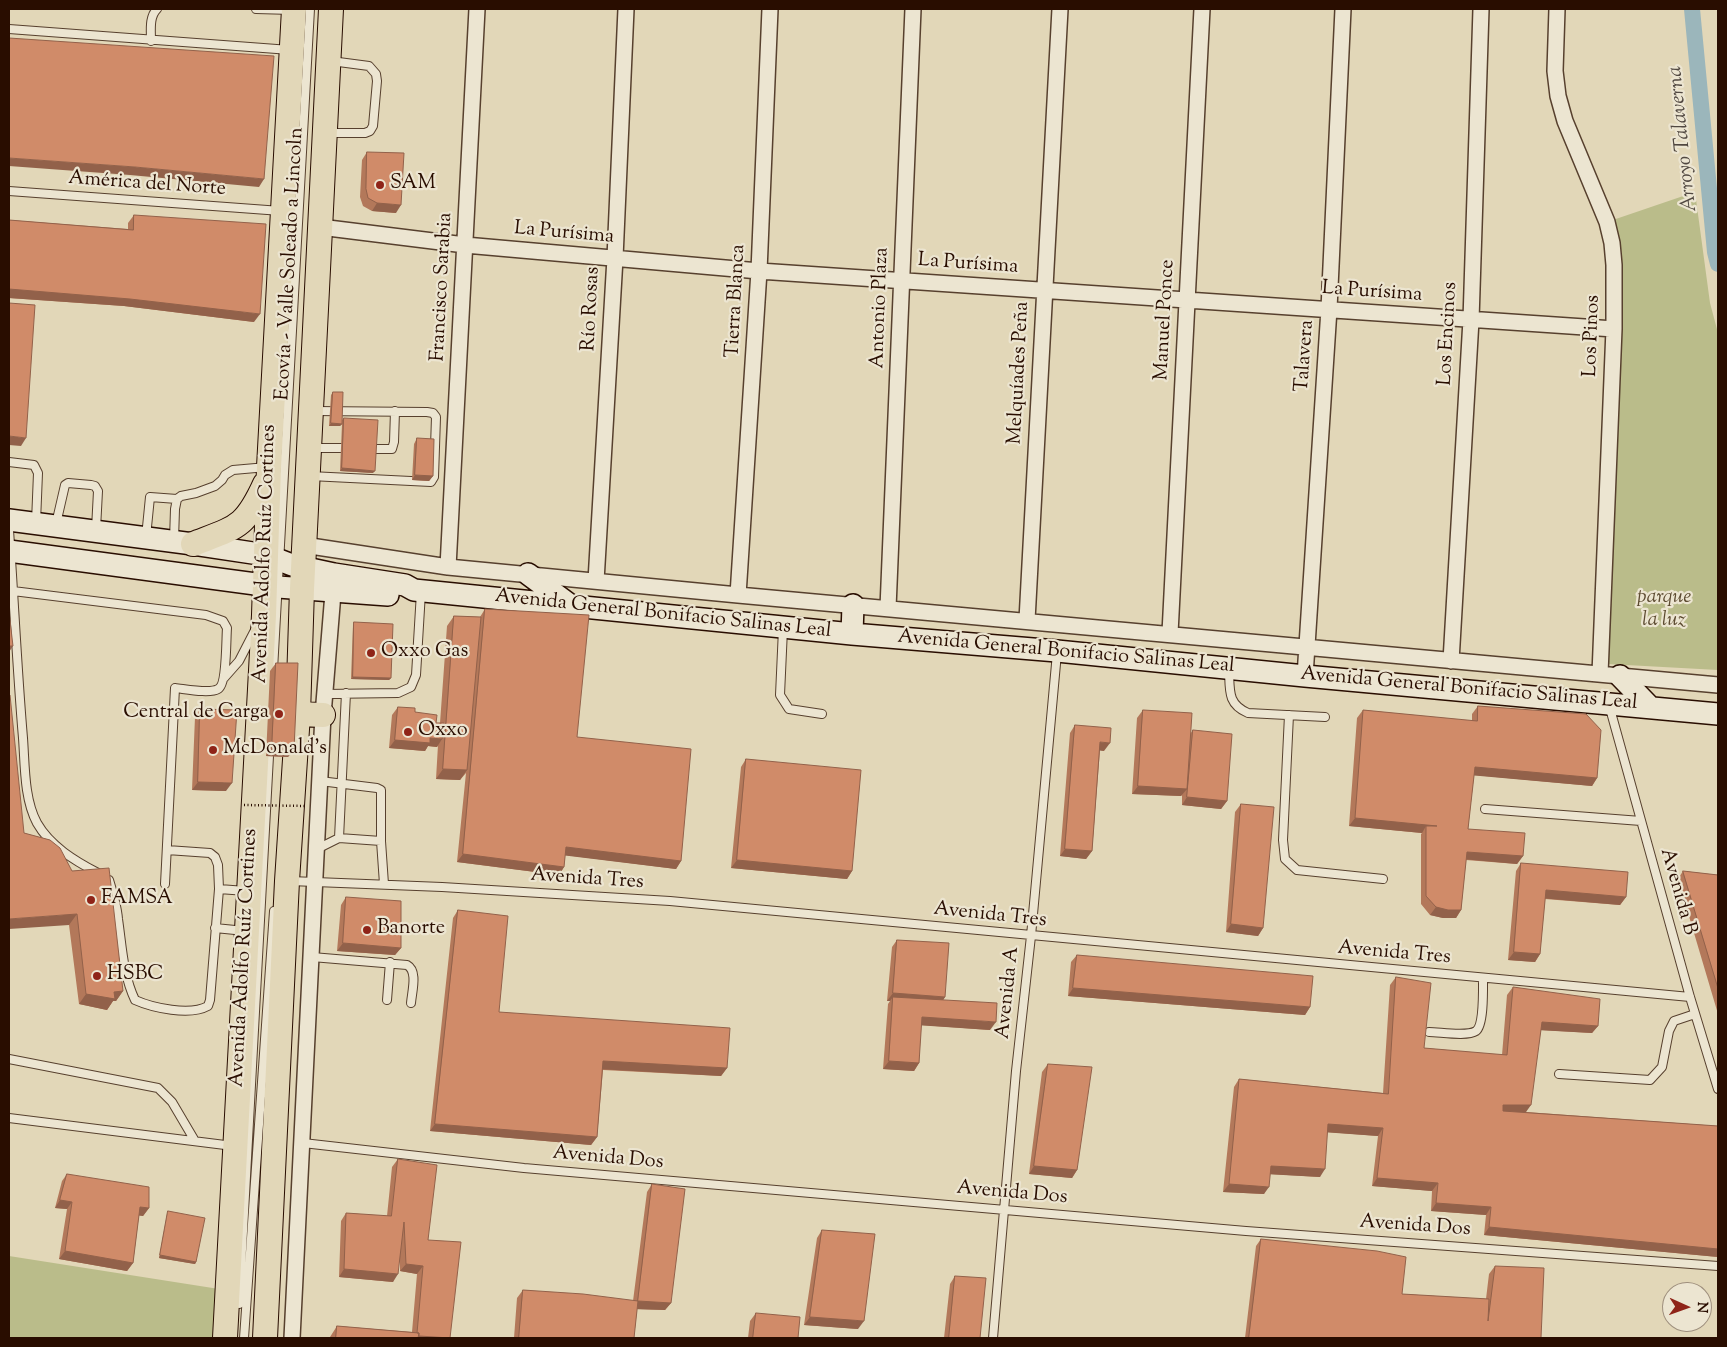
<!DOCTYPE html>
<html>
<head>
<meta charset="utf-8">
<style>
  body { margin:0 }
  #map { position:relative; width:1727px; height:1347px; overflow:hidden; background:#e2d7b8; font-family:"Sorts Mill Goudy",serif }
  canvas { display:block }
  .frame { position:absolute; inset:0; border:10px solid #290d00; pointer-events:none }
  .north { position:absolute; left:1662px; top:1282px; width:50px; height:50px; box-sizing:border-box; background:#ece5d1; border:1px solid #9e8f7d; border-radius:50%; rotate:92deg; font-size:14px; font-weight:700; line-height:20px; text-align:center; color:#290d00 }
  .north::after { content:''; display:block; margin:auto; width:18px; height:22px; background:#8f2418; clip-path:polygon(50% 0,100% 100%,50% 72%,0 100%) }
</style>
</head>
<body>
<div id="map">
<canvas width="1727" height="1347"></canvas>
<div class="frame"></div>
<div class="north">N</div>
</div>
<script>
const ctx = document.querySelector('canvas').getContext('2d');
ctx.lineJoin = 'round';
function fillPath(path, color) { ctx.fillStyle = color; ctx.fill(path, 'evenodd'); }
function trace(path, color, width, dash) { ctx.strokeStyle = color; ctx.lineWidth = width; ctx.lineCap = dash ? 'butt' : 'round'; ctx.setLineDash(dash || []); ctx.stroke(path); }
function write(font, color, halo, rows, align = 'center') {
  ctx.font = font + ' "Sorts Mill Goudy",serif'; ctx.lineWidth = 4.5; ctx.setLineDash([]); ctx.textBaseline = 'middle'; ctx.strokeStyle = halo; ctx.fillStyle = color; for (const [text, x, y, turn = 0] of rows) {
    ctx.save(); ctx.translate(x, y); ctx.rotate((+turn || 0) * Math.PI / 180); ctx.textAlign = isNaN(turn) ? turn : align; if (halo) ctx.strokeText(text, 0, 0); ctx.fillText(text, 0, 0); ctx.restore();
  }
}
const green = new Path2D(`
  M1695 192 1710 303 1718 333V670L1608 664 1614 329 1607 222Z
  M9 1256 219 1289 217 1338H9Z`);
const canal = new Path2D(`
  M1692 9 1715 252 1718 264`);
const lane = new Path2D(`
  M256 9 292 10
  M9 29 290 50
  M151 41C151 30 149 17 157 9
  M327 133H365L370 131 373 126 377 81 376 74 369 66 331 61
  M9 191 281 211
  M313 448H341
  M375 449H392L394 442 395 411
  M9 462 34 465 38 473 36 522
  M310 476 431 482 434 477 436 417 433 413 427 412 314 411
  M56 524 65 485 68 483 91 485 95 486 98 491 96 529
  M9 530C14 599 17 668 23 738 25 765 24 799 37 823 50 846 75 861 98 873
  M146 537 150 497 177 499
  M174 540 175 509 177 499 181 496 196 493 215 486 222 480 225 475 233 470 267 467
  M13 591 206 615 223 621 227 628C226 639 227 685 218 689 210 694 185 689 175 688L165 884
  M783 629 780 695 789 709 822 714
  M273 670 310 9
  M1229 670C1230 690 1227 704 1248 713L1325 717
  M224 678 239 661 255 630
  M325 694 398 693 411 687 416 675 421 592
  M1609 705 1690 997 1718 1089
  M1289 715 1283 840 1285 859 1297 870 1383 879
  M320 781 377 788 381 790V841
  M1485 809 1641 821
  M339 838 381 841 384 884
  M317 849 339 838 346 693
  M109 880C113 893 117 906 118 919 122 946 123 975 135 1000 153 1008 190 1016 208 1006L210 1000 219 889 218 865 215 857 210 853 167 850
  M290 881 442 887 670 901 1690 997
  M219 889 246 891
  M215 928 245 931
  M312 957 407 965C418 971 412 991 411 1003
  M387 1000 390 962
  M1429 1032C1440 1032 1467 1037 1476 1031 1484 1025 1483 989 1483 978
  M9 1059 158 1088 172 1102 195 1141
  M1559 1074 1650 1080 1662 1067 1669 1031 1674 1021 1695 1014
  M9 1118 233 1146
  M303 1143 524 1168 1246 1231 1718 1266
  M239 1304 269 756
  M244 1338 274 911
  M993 1338 1016 1071 1031 936 1057 653`);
const street = new Path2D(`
  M1557 9 1555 71 1558 96 1565 121 1607 222 1612 243 1614 265V329L1600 674
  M320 227 465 245 759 271 1614 329
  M304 545 448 567 738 595 1718 685
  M448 567 477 9
  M596 581 615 258 626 9
  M738 595 759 271 770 9
  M888 608 913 9
  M1027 620 1060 9
  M1170 633 1202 9
  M1451 661 1471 320 1481 9
  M1305 676 1329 309 1343 9
  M292 1338 323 715 334 581`);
const secondary = new Path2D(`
  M9 520 193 544 266 555 292 565 334 574 405 585 414 590 852 634 1057 651 1305 676 1718 714
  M9 551 278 587 388 595
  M528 574 570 605
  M852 634 853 605
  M1620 676 1650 707`);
const primary = new Path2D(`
  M193 544C237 527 245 528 265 484
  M298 714 323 715
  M225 1338 264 615 269 467 294 9
  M265 1338 287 881 298 714 302 589 331 9`);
const pathBridge = new Path2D(`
  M244 805 306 806`);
const wall = new Path2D(`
  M367 152 396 213 372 211 363 206 360 197 362 160Z
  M134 215 254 322 124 306 9 298V220L128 229V223Z
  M333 392 342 420 344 418 373 473 340 471 342 424 340 426H329L331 395Z
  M417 438 433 476 429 481 412 480 414 444Z
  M485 609 577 737 681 861 676 869 565 855 564 867 559 875 457 862 466 773 460 780 436 779 438 745 437 747 428 746 425 751 389 748 392 715 398 707 415 712 436 723H440L447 626 454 616 480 617Z
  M354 622 391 678 389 680 351 679 353 625Z
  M276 663 294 749 288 757 266 756 270 671Z
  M1478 706 1597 778 1592 786 1474 775 1468 829 1523 856 1517 864 1466 860 1461 910 1456 918H1443L1430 915 1421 904V834L1422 833 1349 826 1357 718 1363 710 1472 721V714Z
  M200 709 226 791 192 790 195 717Z
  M1143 710 1190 734 1193 730 1227 801 1221 809 1182 805V795L1181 796 1132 794 1137 718Z
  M1075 725 1104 751 1100 750 1092 851 1086 859 1060 856 1070 733Z
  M746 759 852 871 847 879 731 868 741 767Z
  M1241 804 1263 928 1258 936 1226 932 1235 812Z
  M24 833 50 840 123 991 116 1001H113L107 1010 79 1004 69 925Z
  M1521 863 1626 897 1620 905 1545 899 1540 954 1535 962 1508 960 1516 871Z
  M1683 871 1718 875V1014L1678 879Z
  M346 897 401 948 395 955 337 951 341 905Z
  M458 910 499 1012 727 1068 721 1076 603 1070 597 1137 591 1145 430 1131 453 918Z
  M897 940 945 997 943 1000 990 1030 921 1025 919 1063 914 1071 883 1069 888 1004 890 1001H887L892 947Z
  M1077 955 1310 1007 1305 1015 1068 996 1071 962Z
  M1396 977 1424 1048 1502 1055 1507 995 1513 987 1598 1026 1592 1033 1541 1030 1526 1112 1718 1126V1257L1484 1235 1486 1215 1431 1211 1432 1191 1372 1186 1378 1136 1327 1132 1320 1177 1270 1174 1264 1194 1223 1192 1234 1087 1239 1079 1383 1093 1390 985Z
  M1048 1064 1077 1170 1072 1178 1029 1174 1042 1072Z
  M398 1159 428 1240 450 1338H329L330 1337 337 1326 412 1332 417 1274 400 1271V1260L393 1282 339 1277 341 1221 346 1213 387 1216 392 1167Z
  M67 1174 149 1208 143 1216 139 1215 133 1263 127 1271 59 1259 67 1209 55 1208 62 1181Z
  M652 1184 671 1303 665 1310 637 1309 634 1338H514L517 1298 523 1290 633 1301 647 1192Z
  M168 1211 196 1262 195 1264 159 1258 167 1214Z
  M822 1230 858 1329 804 1325 817 1238Z
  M1261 1239 1402 1294 1486 1299 1489 1274 1495 1266 1541 1338H1245L1256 1246Z
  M955 1276 980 1338H944L950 1284Z
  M756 1313 798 1338H748L750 1321Z`);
const shadedWall = new Path2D(`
  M9 158 135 167 264 179 259 187 130 175 9 166Z
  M377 203 401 205 396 213 372 211Z
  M9 289 130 299 260 314 254 322 124 306 9 298Z
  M331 423 342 424 340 426H329Z
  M9 436 26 438 21 446 9 445Z
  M342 468 375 471 373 473 340 471Z
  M415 475 433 476 429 481 412 480Z
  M9 646H13L9 652Z
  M353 677 391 678 389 680 351 679Z
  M430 738 442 739 437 747 428 746 425 751 389 748 395 740Z
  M1100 742 1110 743 1104 751 1095 750Z
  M272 748 294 749 288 757 266 756Z
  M1475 767 1597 778 1592 786 1469 775Z
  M443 769 467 770 460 780 436 779Z
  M198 782 232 783 226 791 192 790Z
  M1138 786 1187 789 1181 796 1132 794Z
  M1187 797 1227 801 1221 809 1182 805Z
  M1355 818 1437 826H1426L1422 833 1349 826Z
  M566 847 681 861 676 869 561 855Z
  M1065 849 1092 851 1086 859 1060 856Z
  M1467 852 1523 856 1517 864 1462 859Z
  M463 854 564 867 559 875 457 862Z
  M737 860 852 871 847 879 731 868Z
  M1546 890 1626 897 1620 905 1540 898Z
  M1436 907 1461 910 1456 918H1443L1430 915Z
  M77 914 69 925 9 929V919Z
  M1231 924 1263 928 1258 936 1226 932Z
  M343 943 401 948 395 955 337 951Z
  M1514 952 1540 954 1535 962 1508 960Z
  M1073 988 1310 1007 1305 1015 1068 996Z
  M123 991 116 1001H113L107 1010 79 1004 86 994Z
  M893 993 945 997 940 1005 893 997 890 1001H887Z
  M922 1017 996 1022 990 1030 916 1025Z
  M1542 1022 1598 1026 1592 1033 1537 1030Z
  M603 1061 727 1068 721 1076 598 1069Z
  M889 1061 919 1063 914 1071 883 1069Z
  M1503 1105H1531L1526 1112H1498Z
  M435 1124 597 1137 591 1145 430 1131Z
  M1328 1124 1383 1128 1378 1136 1322 1132Z
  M1034 1166 1077 1170 1072 1178 1029 1174Z
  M1271 1166 1325 1169 1320 1177 1265 1174Z
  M1377 1178 1438 1183 1432 1191 1372 1186Z
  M1229 1184 1269 1187 1264 1194 1223 1192Z
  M60 1200 72 1202 67 1209 55 1208Z
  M1436 1203 1491 1207 1486 1215 1431 1211Z
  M140 1207 149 1208 143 1216 134 1215Z
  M1489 1227 1718 1249V1257L1484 1235Z
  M65 1251 133 1263 127 1271 59 1259Z
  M160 1255 196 1262 195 1264 159 1258Z
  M406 1264 423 1266 417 1274 400 1271Z
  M344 1269 398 1274 393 1282 339 1277Z
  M638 1301 671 1303 665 1310 632 1309Z
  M810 1317 864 1321 858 1329 804 1325Z
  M417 1336 443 1338H415Z`);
const building = new Path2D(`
  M9 38 274 56 264 179 135 167 9 158Z
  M367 152 404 153 401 205 377 203 368 198 366 189Z
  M134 215 266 224 260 314 130 299 9 289V220L133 230Z
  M9 303 35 305 26 438 9 436Z
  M333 392H343L342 424 331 423Z
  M344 418 378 420 375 471 342 468Z
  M417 438 434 439 433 476 415 475Z
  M485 609 589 615 577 737 691 749 681 861 566 847 564 867 463 854Z
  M9 612 13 646H9Z
  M454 616 481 617 467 770 443 769Z
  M354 622 393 624 391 678 353 677Z
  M276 663H298L294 749 272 748Z
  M9 695H10L24 833 50 840 60 848 72 871 109 868 123 991 114 992 115 999 86 994 77 914 9 919Z
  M1478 706 1586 714 1601 730 1597 778 1475 767 1468 829 1525 833 1523 856 1467 852 1461 910H1448L1436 907 1426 896V826H1437L1355 818 1363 710 1477 721Z
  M398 707 415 708V712L437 715 436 723H444L442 739 430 738V743L395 740Z
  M200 709 237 710 232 783 198 782Z
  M1143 710 1192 713 1187 789 1138 786Z
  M1075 725 1111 728 1110 743 1100 742 1092 851 1065 849Z
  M1193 730 1232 734 1227 801 1187 797Z
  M746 759 861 770 852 871 737 860Z
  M1241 804 1274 807 1263 928 1231 924Z
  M1521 863 1628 872 1626 897 1546 890 1540 954 1514 952Z
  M1683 871 1718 875V988Z
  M346 897 401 901V948L343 943Z
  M458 910 508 916 499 1012 730 1028 727 1068 603 1061 597 1137 435 1124Z
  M897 940 949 943 945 997 893 993Z
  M1077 955 1313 976 1310 1007 1073 988Z
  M1396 977 1431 983 1424 1048 1507 1055 1513 987 1600 999 1598 1026 1542 1022 1531 1105H1503V1111L1718 1126V1249L1489 1227 1491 1207 1436 1203 1438 1183 1377 1178 1383 1128 1328 1124 1325 1169 1271 1166 1269 1187 1229 1184 1239 1079 1388 1094Z
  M893 997 997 1003 996 1022 922 1017 919 1063 889 1061Z
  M1048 1064 1092 1067 1077 1170 1034 1166Z
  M398 1159 437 1165 428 1240 461 1242 450 1338 419 1336V1333H417L423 1266 406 1264 404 1222 398 1274 344 1269 346 1213 391 1216Z
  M67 1174 149 1187V1208L140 1207 133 1263 65 1251 72 1202 60 1200Z
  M652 1184 685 1189 671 1303 638 1301Z
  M168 1211 205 1218 196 1262 160 1255Z
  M822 1230 875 1234 864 1321 810 1317Z
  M1261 1239 1377 1251 1406 1257 1402 1294 1489 1299 1488 1321 1495 1266 1544 1268 1541 1338H1249Z
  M955 1276 986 1278 980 1338H949Z
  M523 1290 583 1294 638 1301 634 1338H519Z
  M756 1313 800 1317 798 1338H753Z
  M337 1326 419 1333 418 1338H336Z`);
const markers = [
  [380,185,5,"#8f2418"],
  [371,653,5,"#8f2418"],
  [279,714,5,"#8f2418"],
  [408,732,5,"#8f2418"],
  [213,750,5,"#8f2418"],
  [91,900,5,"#8f2418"],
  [367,930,5,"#8f2418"],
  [97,976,5,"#8f2418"]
];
const streetNames = [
  ["América del Norte",147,185,4],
  ["La Purísima",564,234,5],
  ["Ecovía - Valle Soleado a Lincoln",291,264,-87],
  ["La Purísima",968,265,4],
  ["Francisco Sarabia",443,287,-87],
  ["La Purísima",1372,293,4],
  ["Tierra Blanca",737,301,-87],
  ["Antonio Plaza",881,308,-88],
  ["Río Rosas",592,309,-87],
  ["Manuel Ponce",1166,320,-87],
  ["Los Encinos",1449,334,-87],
  ["Los Pinos",1593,336,-88],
  ["Talavera",1306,356,-86],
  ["Melquíades Peña",1020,373,-87],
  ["Avenida Adolfo Ruíz Cortines",266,554,-88],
  ["Avenida General Bonifacio Salinas Leal",663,615,6],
  ["Avenida General Bonifacio Salinas Leal",1066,653,5],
  ["Avenida General Bonifacio Salinas Leal",1469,690,5],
  ["Avenida Tres",587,880,4],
  ["Avenida B",1677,892,74],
  ["Avenida Tres",990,916,6],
  ["Avenida Tres",1394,954,5],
  ["Avenida Adolfo Ruíz Cortines",245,958,-87],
  ["Avenida A",1009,993,-84],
  ["Avenida Dos",608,1159,5],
  ["Avenida Dos",1012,1194,5],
  ["Avenida Dos",1415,1227,4]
];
const poiNames = [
  ["SAM",390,185],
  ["Oxxo Gas",381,653],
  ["Central de Carga",269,714,"right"],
  ["Oxxo",418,732],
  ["McDonald's",223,750],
  ["FAMSA",101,900],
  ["Banorte",377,930],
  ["HSBC",107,976]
];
const parkNames = [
  ["parque",1664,599],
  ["la luz",1664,622]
];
const waterNames = [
  ["Arroyo Talaverna",1684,139,-96]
];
fillPath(green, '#babc8a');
trace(canal, '#9bb6bb', 16);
trace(lane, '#57402e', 10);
trace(street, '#57402e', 18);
trace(secondary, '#290d00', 24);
trace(primary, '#290d00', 26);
trace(lane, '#ece5d1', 8);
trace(street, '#ece5d1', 15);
trace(secondary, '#ece5d1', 21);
trace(primary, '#e2d7b8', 24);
trace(pathBridge, '#290d00', 2.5, [1, 2.5]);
fillPath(wall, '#b3785a');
fillPath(shadedWall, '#92614a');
fillPath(building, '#d08b69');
trace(building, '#92614a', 1);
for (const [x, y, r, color] of markers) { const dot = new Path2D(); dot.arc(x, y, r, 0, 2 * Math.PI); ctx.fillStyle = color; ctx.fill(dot); trace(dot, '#ece5d1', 2); }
write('20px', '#290d00', '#ece5d1', streetNames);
write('20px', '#290d00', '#ece5d1', poiNames, 'left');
write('italic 20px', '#5c4a30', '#ece5d1', parkNames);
write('italic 21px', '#514841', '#ece5d1', waterNames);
</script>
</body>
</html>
